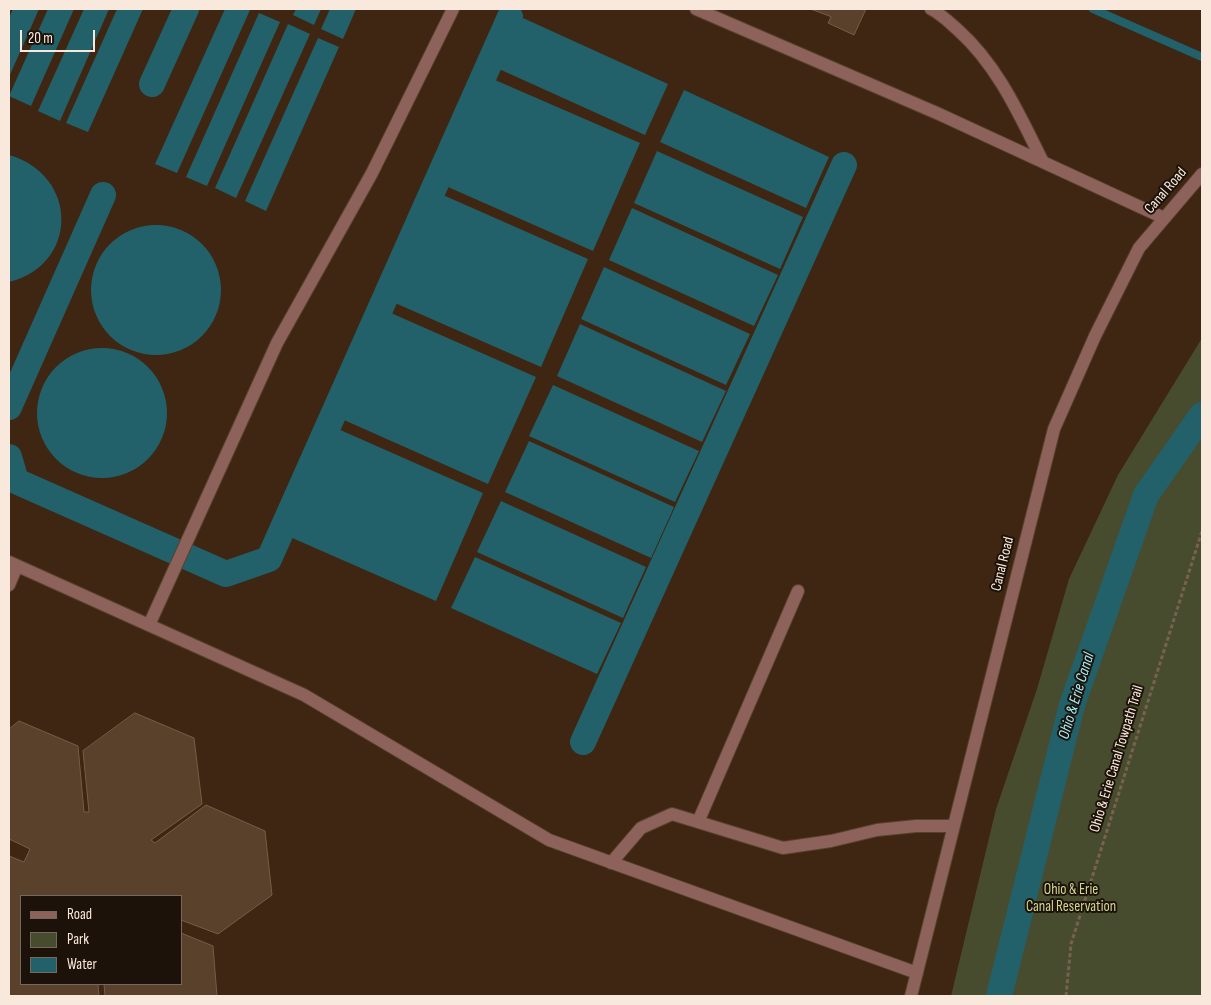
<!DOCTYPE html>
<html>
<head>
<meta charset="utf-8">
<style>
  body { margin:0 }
  #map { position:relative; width:1211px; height:1005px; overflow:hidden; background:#3e2612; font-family:"Sofia Sans Condensed",sans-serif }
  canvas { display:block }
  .frame { position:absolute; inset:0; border:10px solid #f9e9dc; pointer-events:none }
  .legend { position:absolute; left:20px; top:895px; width:162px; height:90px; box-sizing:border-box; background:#1d1209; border:1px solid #75685d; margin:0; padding:6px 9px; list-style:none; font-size:15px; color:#f9e9dc }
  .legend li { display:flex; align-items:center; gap:10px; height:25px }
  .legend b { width:25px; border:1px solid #75685d }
  .scale { position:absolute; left:20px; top:30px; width:75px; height:22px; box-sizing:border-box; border:2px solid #f9e9dc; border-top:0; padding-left:6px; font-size:15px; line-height:18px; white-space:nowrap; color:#f9e9dc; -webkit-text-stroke:4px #1d1209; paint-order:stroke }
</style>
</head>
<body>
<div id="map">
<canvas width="1211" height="1005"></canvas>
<div class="frame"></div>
<ul class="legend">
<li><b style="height:6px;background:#8c625b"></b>Road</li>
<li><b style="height:14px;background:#484c2e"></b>Park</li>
<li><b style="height:14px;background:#22616a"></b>Water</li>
</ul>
<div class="scale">20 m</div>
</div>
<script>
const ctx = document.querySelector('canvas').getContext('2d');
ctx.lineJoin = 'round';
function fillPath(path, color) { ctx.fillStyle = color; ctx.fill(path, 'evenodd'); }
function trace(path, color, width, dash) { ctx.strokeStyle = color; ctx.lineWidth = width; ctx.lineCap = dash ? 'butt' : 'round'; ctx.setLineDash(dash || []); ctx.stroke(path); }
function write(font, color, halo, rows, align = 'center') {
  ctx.font = font + ' "Sofia Sans Condensed",sans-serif'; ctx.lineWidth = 4; ctx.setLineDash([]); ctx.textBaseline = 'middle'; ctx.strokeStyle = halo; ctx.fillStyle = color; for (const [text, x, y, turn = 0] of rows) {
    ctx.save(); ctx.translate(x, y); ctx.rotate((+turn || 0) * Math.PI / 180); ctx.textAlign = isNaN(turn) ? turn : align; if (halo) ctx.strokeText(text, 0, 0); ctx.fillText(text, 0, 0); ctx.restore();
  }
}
const green = new Path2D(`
  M1202 338V996H951L996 809 1037 689 1069 579 1118 475Z`);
const water = new Path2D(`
  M13 9H39L9 77V18Z
  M48 9H74L31 106 9 96Z
  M84 9H109L60 121 38 111Z
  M117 9H143L88 132 66 123Z
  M225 9 250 10 177 173 155 164Z
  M296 9H321L314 25 293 15Z
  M330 9H356L343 39 321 29Z
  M259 13 280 22 207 186 186 177Z
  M523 18 668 84 645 135 499 69Z
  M288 24 310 34 236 198 215 188Z
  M318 38 339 47 266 211 245 201Z
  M495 80 640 143 593 251 448 187Z
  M684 90 829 157 806 208 660 142Z
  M657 151 803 217 780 269 634 203Z
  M9 155C79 175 79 265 9 282Z
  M443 195 588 259 541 367 395 303Z
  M632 208 778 275 754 326 609 260Z
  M91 290a65 65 0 1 1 130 0a65 65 0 1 1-130 0Z
  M604 267 750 334 726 385 581 319Z
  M391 313 536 377 488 484 344 420Z
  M580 324 726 391 702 442 557 376Z
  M37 413a65 65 0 1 1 130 0a65 65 0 1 1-130 0Z
  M553 385 699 451 675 502 529 436Z
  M338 429 483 493 436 601 290 537Z
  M529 441 674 507 651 558 505 492Z
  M501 501 646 567 623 618 477 552Z
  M475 557 621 623 597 674 451 608Z`);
const stream = new Path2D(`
  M1093 9 1202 57`);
const canal = new Path2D(`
  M152 84 186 9
  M9 407 103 195
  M9 457 16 481 226 574 269 559 510 17
  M583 742 844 165
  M999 996 1072 705 1146 495 1202 415`);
const building = new Path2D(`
  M811 9H866L854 35 828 23 831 17Z
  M135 713 194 738 202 804 151 840 155 843 206 805 265 831 272 895 218 934 181 920V896H21V984H98L99 996H9V856L24 862 30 849 9 839V729L19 721 78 746 84 812H89L83 751Z
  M181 933 213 946 217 996H105L104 984H181Z`);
const path = new Path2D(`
  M1066 996 1071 944 1202 531`);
const minor = new Path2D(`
  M696 9 939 114 1164 218
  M931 9C941 14 949 22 958 30 998 66 1019 114 1043 162
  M9 562 304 695 549 840 917 973
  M9 585 17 566
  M149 625 277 343 372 173 453 9
  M698 822 798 591
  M611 863 641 828 672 814 783 848 831 841 877 830 916 826H954
  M911 996 1054 429 1095 336 1139 248 1202 174`);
const streetNames = [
  ["Canal Road",1166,191,-49],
  ["Canal Road",1003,564,-76],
  ["Ohio & Erie Canal Towpath Trail",1117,759,-73]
];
const parkNames = [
  ["Ohio & Erie",1071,890],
  ["Canal Reservation",1071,907]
];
const waterNames = [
  ["Ohio & Erie Canal",1077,696,-73]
];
fillPath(green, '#484c2e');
fillPath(water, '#22616a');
trace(stream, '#22616a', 8);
trace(canal, '#22616a', 26);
fillPath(building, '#59412b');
trace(building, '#765d46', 1);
trace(minor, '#58412e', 14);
trace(path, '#776250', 3, [4, 2.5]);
trace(minor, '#8c625b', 12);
write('15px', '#f9e9dc', '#1d1209', streetNames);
write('15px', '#ced890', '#1d1209', parkNames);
write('italic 16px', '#a3eefa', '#1d1209', waterNames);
</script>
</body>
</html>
